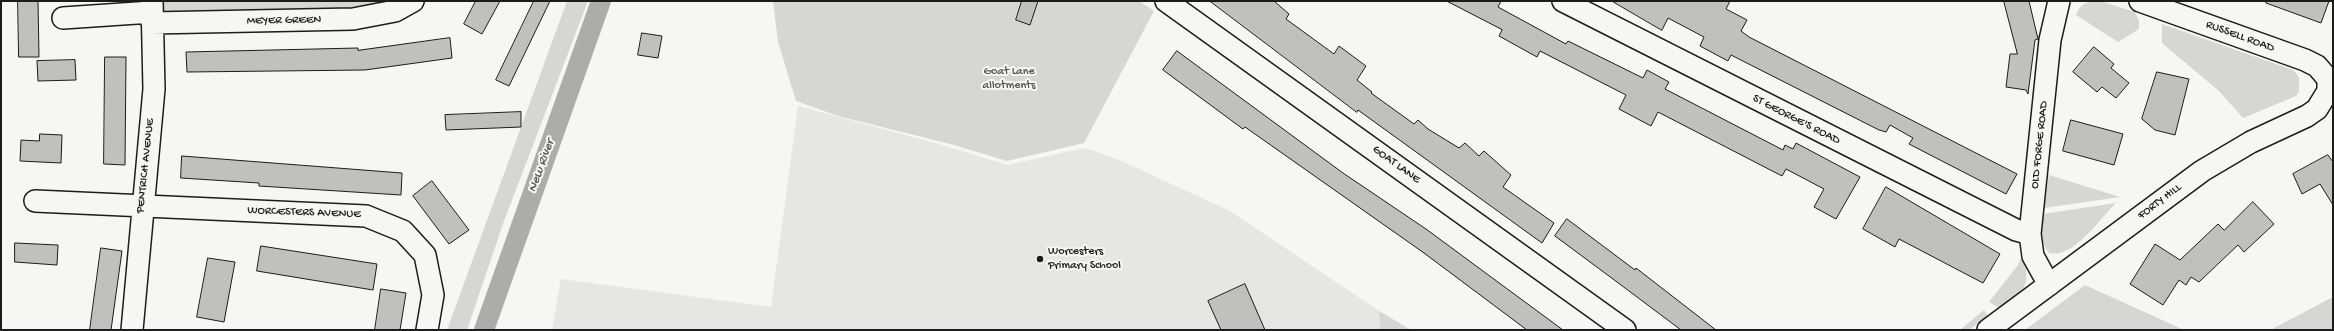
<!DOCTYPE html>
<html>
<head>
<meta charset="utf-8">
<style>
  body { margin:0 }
  #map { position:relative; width:2334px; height:331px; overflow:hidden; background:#f6f6f2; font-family:"Gochi Hand",sans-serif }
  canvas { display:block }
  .frame { position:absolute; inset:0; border:2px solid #1c1c1c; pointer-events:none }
</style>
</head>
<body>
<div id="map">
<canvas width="2334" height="331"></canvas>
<div class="frame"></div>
</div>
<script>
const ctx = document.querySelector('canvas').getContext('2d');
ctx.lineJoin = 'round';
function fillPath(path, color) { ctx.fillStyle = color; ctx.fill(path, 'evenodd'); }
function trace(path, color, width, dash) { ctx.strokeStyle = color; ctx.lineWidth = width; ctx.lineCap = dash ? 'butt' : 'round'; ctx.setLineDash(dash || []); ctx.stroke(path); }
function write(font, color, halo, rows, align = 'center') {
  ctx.font = font + ' "Gochi Hand",sans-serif'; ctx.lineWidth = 4; ctx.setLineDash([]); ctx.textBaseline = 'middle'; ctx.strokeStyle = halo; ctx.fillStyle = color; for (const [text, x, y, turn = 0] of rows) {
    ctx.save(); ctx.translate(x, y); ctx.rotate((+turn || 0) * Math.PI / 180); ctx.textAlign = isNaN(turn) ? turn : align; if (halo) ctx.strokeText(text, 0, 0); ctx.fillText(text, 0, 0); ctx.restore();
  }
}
const built = new Path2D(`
  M798 106 939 144 1007 165 1085 148 1119 160 1230 211 1379 311 1380 330H552L561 279 771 307Z`);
const green = new Path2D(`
  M163 1H389L347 12 164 13Z
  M567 1H588L504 221 467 330H447Z
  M773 1H1139L1154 11 1084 143 1007 161 954 145 838 116 796 101 778 42Z
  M2100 1 2135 12 2139 21V29L2118 42 2076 15C2080 3 2088 1 2100 1Z
  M2162 24 2293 70 2299 77V91L2296 96 2243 118 2219 91 2162 43Z
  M2049 175 2120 197 2044 208Z
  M2116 203C2100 218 2074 259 2049 253 2039 240 2042 229 2043 214Z
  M2023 254C2031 290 2026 286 1999 308L1989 302 2018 265Z
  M2085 285 2184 330H2025Z
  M2333 297V330H2270Z
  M1984 310 1988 316 1969 330H1960Z
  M1379 311 1411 330H1380Z`);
const canal = new Path2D(`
  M484 330 601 1`);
const building = new Path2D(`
  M18 1H38L39 57H19Z
  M476 1H500L482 34 464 24Z
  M534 1H550L509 86 496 80Z
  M1022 1H1038L1030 25 1016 20Z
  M1210 1H1274L1289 14 1286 19 1334 54 1339 46 1366 66 1357 80 1372 92 1371 93 1414 124 1418 120 1428 129 1459 148 1465 143 1479 156 1484 151 1511 175 1503 187 1554 223 1542 243 1358 110 1357 112Z
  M1447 1H1501L1498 7 1566 44 1568 41 1643 78 1647 70 1669 82 1665 89 1783 150 1785 145 1793 149 1796 143 1860 177 1836 219 1814 207 1824 189 1786 169 1782 176 1658 112 1651 126 1619 109 1626 95 1540 51 1537 57 1499 36 1502 30Z
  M1612 1H1730L1726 9 1747 20 1741 31 1749 37 2017 174 2006 194 1909 144 1913 138 1890 125 1886 132 1879 130 1731 55 1728 61 1700 46 1704 37 1668 18 1662 30Z
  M2004 1H2029L2038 39 2035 40 2028 94 2026 90 2006 87 2010 54H2017Z
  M2267 1H2329L2321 23 2266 3Z
  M642 33 662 36 658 58 638 55Z
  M450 38 452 58 365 70 187 72 186 52 358 48V50Z
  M2094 47 2114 64 2111 68 2129 83 2116 98 2102 87 2097 92 2073 72Z
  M1177 51 1343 173 1426 229 1563 330H1527L1424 253 1245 127 1243 129 1163 70Z
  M105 57H126L125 165 104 164Z
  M75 60 76 80 38 81 37 61Z
  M2157 72 2189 79 2175 135 2155 130 2142 119Z
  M521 112V127L446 130 445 115Z
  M2071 120 2123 134 2114 165 2063 151Z
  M40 134 62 135 61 163 20 161 21 140 39 141Z
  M2328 155 2333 162V205L2320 184 2302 194 2293 174Z
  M182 156 402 173 401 195 259 186V183L181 178Z
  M432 181 469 230 449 244 413 196Z
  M1886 187 2000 254 1983 283 1899 239 1895 247 1863 229Z
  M2253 202 2274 224 2244 252 2238 245 2199 282 2191 277 2186 285 2179 280 2163 305 2130 284 2155 244 2180 260 2218 224 2224 230Z
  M1567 219 1635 270 1636 268 1716 330H1681L1617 282 1555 236Z
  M15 243 58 245 57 265 15 262Z
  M261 246 377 264 373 290 257 271Z
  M101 248 122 251 111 330H90Z
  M208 258 235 262 224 322 197 317Z
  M1245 284 1265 330H1221L1208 301Z
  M381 289 406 293 400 330H375Z`);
const minor = new Path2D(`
  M1166 1 1625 330
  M1563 1 2016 230 2030 234
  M63 18 152 12
  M152 23 353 19 395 11 413 1
  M35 201 366 216 403 231 425 255 433 295 427 330
  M2049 285 2033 256 2030 234 2050 40 2059 1
  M132 330 154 89 152 1
  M1988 330 2202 171 2251 142 2307 116 2317 109 2328 91V79L2317 66 2305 60 2140 1`);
const markers = [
  [1040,259,4,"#1c1c1c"]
];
const streetNames = [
  ["MEYER GREEN",284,21,-1],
  ["RUSSELL ROAD",2240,37,20],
  ["ST GEORGE'S ROAD",1796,120,27],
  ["OLD FORGE ROAD",2040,145,-84],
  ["GOAT LANE",1396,165,36],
  ["PENTRICH AVENUE",146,166,-84],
  ["FORTY HILL",2160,202,-37],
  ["WORCESTERS AVENUE",304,213,2]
];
const parkNames = [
  ["Goat Lane",1009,72],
  ["allotments",1009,86]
];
const poiNames = [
  ["Worcesters",1048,252],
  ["Primary School",1048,266]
];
const waterNames = [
  ["New River",542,166,-70]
];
fillPath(built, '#e6e6e2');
fillPath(green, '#d6d6d2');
trace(canal, '#acaca9', 20);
fillPath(building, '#c0c0bd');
trace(building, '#1c1c1c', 1);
trace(minor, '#1c1c1c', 24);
trace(minor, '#f6f6f2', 21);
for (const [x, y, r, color] of markers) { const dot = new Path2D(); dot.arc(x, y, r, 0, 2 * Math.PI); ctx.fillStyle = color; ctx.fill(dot); trace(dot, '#f6f6f2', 1.5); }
write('12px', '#1c1c1c', '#f6f6f2', streetNames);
write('12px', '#545453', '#f6f6f2', parkNames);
write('12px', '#1c1c1c', '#f6f6f2', poiNames, 'left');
write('italic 13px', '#565654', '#f6f6f2', waterNames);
</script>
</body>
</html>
